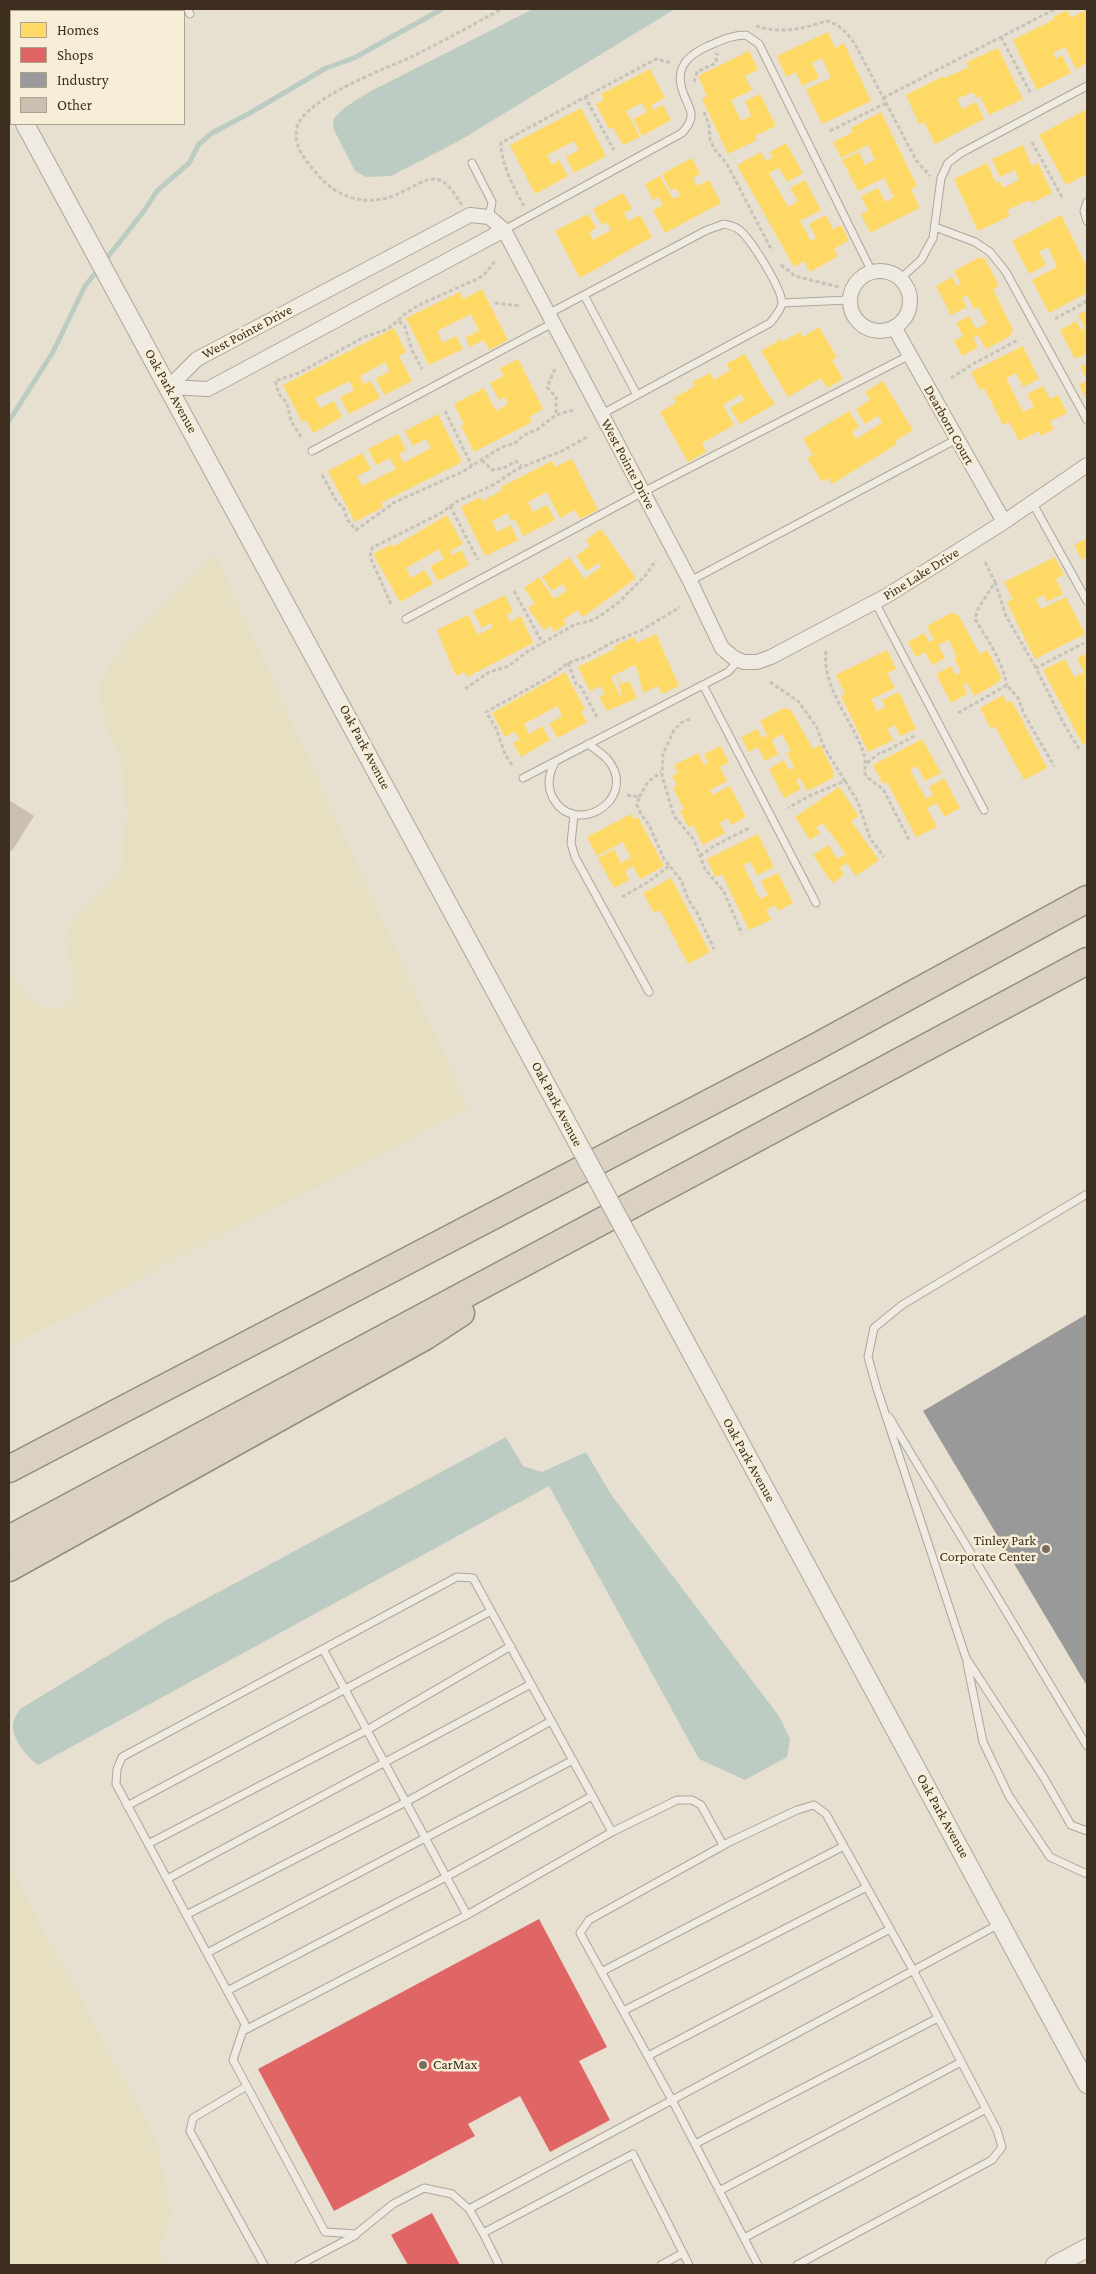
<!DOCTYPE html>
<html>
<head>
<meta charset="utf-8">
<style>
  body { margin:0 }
  #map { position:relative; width:1096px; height:2274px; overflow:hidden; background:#e7e0d1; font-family:"Crimson Pro",serif }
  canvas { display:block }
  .frame { position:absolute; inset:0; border:10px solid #3d2e20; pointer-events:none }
  .legend { position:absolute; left:10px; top:10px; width:175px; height:115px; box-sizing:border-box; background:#f7eed8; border:1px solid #ada18e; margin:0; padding:6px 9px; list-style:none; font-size:15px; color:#3d2e20 }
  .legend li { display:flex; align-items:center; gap:10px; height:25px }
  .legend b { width:25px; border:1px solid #ada18e }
</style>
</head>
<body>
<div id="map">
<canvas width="1096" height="2274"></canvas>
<div class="frame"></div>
<ul class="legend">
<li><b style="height:14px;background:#ffd966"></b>Homes</li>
<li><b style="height:14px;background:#e06666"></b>Shops</li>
<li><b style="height:14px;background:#999"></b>Industry</li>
<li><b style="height:14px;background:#cbbfb2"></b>Other</li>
</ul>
</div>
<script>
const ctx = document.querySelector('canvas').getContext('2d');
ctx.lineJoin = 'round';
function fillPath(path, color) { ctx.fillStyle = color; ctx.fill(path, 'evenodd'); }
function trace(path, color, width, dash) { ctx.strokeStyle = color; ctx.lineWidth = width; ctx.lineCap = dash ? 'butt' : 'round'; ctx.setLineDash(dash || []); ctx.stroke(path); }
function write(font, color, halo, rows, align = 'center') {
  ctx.font = font + ' "Crimson Pro",serif'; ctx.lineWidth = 5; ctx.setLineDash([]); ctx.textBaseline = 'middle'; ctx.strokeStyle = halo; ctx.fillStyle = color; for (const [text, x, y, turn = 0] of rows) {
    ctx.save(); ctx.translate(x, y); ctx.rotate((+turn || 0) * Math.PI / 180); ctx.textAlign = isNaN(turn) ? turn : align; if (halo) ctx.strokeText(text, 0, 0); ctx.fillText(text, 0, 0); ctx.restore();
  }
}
const farmland = new Path2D(`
  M215 554 469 1109 9 1346V971L14 975 30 998 47 1008 59 1009 75 994 66 938 70 922 108 886 123 861 126 811 122 759 104 722 99 683 121 648Z
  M9 1865 156 2139 171 2214 158 2254 166 2265H9Z`);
const water = new Path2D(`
  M533 9H675L459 141 391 176 366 177 355 171 333 128 334 118 344 108 369 92Z
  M506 1437 523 1466 542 1472 586 1452 612 1496 779 1716 790 1739 787 1757 745 1780 699 1759 549 1486 38 1765C27 1757 8 1735 14 1720 15 1716 18 1713 20 1709L163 1622Z`);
const homes = new Path2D(`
  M74 9H148L149 11H70Z
  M1087 9V63L1076 69 1065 47 1053 53 1056 59 1062 55 1071 73 1037 90 1013 40 1055 19 1053 17 1067 10 1071 18Z
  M828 32 835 48 844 43 871 101 822 124 806 89 831 78 822 58 812 63 819 78 802 86 796 72 786 77 777 56Z
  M998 48 1023 99 989 115 980 96 976 98 973 92 957 99 962 109 976 102 984 119 935 144 924 122 919 124 906 95 944 76 945 78 969 67 967 62Z
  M749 51 758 70 745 76 752 90 731 100 741 121 751 116 745 101 760 94 776 126 755 136 757 140 728 154 702 99 707 96 698 76Z
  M650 69 665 98 651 105 653 110 663 105 671 120 642 136 633 119 647 112 642 103 626 111 640 137 623 145 613 127 609 129 596 104 604 100 601 94Z
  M581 108 606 156 574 173 566 157 579 150 574 141 547 155 552 165 559 160 568 176 535 194 510 145Z
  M1087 109V174L1066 185 1039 135Z
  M881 112 917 186 911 189 920 208 870 233 861 214 868 211 861 196 878 188 885 202 894 197 884 178 858 191 842 160 859 152 865 165 875 160 868 145 841 158 833 142 853 132 851 128Z
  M786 143 803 173 787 182 779 168 769 173 788 207 798 201 790 188 805 180 821 210 800 221 811 241 816 238 809 224 826 215 833 229 841 225 849 240 834 249 838 256 810 272 804 261 794 267 737 165 761 152 766 161 773 157 770 152Z
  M1023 145 1032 166 1038 163 1052 193 1031 203 1030 200 1007 210 1010 216 978 231 954 179 987 163 996 183 1000 181 1003 188 1019 180 1015 170 1000 177 992 159Z
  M692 158 700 174 693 178 697 186 709 180 721 203 665 233 653 210 663 205 659 197 653 200 645 184 660 176 673 199 680 195 676 188 671 191 662 174Z
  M623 193 632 209 624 213 628 221 640 215 652 237 580 278 555 231 588 214 596 228 589 232 593 240 611 230 607 222 602 225 593 209Z
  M1061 215 1087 267V293L1049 313 1032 280 1057 267 1048 247 1039 252 1046 265 1029 274 1012 241Z
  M980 257 985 259 999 286 993 289 1013 330 1010 336 986 349 978 335 973 338 978 347 962 356 954 341 963 336 956 323 969 316 976 329 987 323 978 307 974 309 967 295 962 298 967 307 951 315 936 286 952 277 957 286 961 284 954 271Z
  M482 289 508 340 489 350 484 340 470 347 466 337 479 331 471 314 437 331 443 343 456 336 463 349 429 365 406 318 460 292 463 299Z
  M1087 310V353L1075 359 1060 330 1076 321 1081 330 1085 328 1078 315Z
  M819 327 837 357 832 360 843 379 827 388 821 378 788 397 761 351 781 339 782 342 800 332 803 337Z
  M394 328 406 352 399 356 412 381 384 395 376 378 390 371 385 362 360 376 364 384 371 381 380 398 349 414 340 397 354 390 349 381 315 398 320 408 334 401 342 417 313 433 306 420 302 422 283 385Z
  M1023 346 1039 379 1023 387 1016 373 1006 378 1023 412 1034 407 1027 394 1043 386 1050 399 1058 395 1067 413 1050 421 1054 429 1041 436 1039 431 1019 441 1009 422 1003 425 984 388 980 390 971 372Z
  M745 354 770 398 771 397 775 404 740 424 730 408 744 400 741 394 723 405 734 425 702 443 706 452 688 462 660 412 676 403 674 398 695 386 693 382 710 373 714 380 730 370 726 364Z
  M518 359 543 409 529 417 532 422 474 452 461 426 464 424 454 404 484 388 496 411 508 404 505 397 499 400 490 383 504 376 500 368Z
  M1087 363V401L1079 385 1087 380 1080 367Z
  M883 381 913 430 895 441 897 444 832 484 828 478 822 482 807 458 813 455 803 439 849 411 859 427 852 432 856 439 882 423 878 416 865 424 856 409 870 400 865 392Z
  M438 414 462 462 381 503 383 507 355 522 328 471 362 453 371 469 357 476 362 486 396 469 390 458 376 465 368 449 398 434 406 450 399 454 403 463 431 448 426 439 413 446 405 431Z
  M572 459 598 510 580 519 575 510 560 518 547 492 528 502 533 512 547 505 555 520 523 536 515 519 511 521 508 513 492 521 497 532 511 525 518 540 485 556 461 507 480 497 482 501 503 490 501 487 552 461 555 467Z
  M447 515 463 544 450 551 452 555 461 550 469 565 438 581 430 566 444 559 439 549 406 568 411 578 425 570 433 584 400 602 373 554 392 544 393 547Z
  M601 529 636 578 583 617 577 610 563 620 566 624 554 632 550 626 544 630 528 608 535 603 524 588 539 577 554 599 567 590 562 584 552 591 542 577 569 557 584 579 601 567 598 563 587 571 576 556 590 546 586 540Z
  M1087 538V557L1082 560 1074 545Z
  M1055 557 1064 575 1056 579 1063 594 1047 602 1044 595 1036 599 1041 609 1066 597 1085 634 1035 659 1007 602 1013 599 1004 582Z
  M505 595 513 612 507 614 510 622 521 616 533 643 467 677 464 672 456 676 437 630 468 615 478 635 493 627 491 623 482 628 473 611Z
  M951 613 958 615 980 654 987 650 1001 677 999 682 974 696 967 683 963 685 967 694 951 703 936 674 951 666 956 675 961 672 954 658 957 657 949 640 938 645 945 658 932 665 925 652 916 657 908 642 924 633 929 642 934 640 927 626Z
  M656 634 679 686 662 694 658 686 643 693 637 668 634 665 611 677 622 700 618 676 622 684 629 681 637 698 607 711 599 697 605 694 601 686 590 691 578 667 615 649 614 646 634 637 637 643Z
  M887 650 896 669 887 673 895 688 871 699 877 711 885 707 882 700 899 692 916 729 900 736 895 725 887 729 893 740 868 752 841 696 845 694 836 675Z
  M1087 653V680L1084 682 1087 687V743L1083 745 1043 670 1065 659 1074 677 1084 672 1077 658Z
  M565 672 585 709 581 711 587 722 558 738 549 724 562 716 557 706 524 724 529 734 542 726 550 740 521 757 513 743 520 740 515 732 505 737 492 713Z
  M1003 695 1007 703 1012 701 1047 768 1024 780 995 726 991 729 980 708Z
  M784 708 791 710 813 749 820 745 834 772 833 778 807 791 800 778 796 780 801 789 784 798 769 769 784 760 789 770 794 767 787 753 791 751 782 734 772 740 778 754 765 761 758 747 749 752 741 737 757 729 762 738 767 735 760 721Z
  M922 739 941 773 925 781 917 766 910 770 926 799 933 795 929 787 944 778 960 808 944 817 937 803 927 808 937 827 916 837 887 782 883 784 873 765Z
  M720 746 729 762 720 767 727 781 710 790 712 795 730 786 746 817 731 825 728 818 720 823 725 833 703 845 693 825 688 827 680 811 684 809 673 788 677 786 672 776 678 773 674 765 698 753 704 765 708 763 704 754Z
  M839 787 859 816 851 821 879 860 856 876 847 863 840 868 844 875 832 883 813 855 828 845 837 859 846 854 823 823 816 828 820 833 810 840 795 817Z
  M631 814 634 819 638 817 664 866 640 879 633 866 625 871 629 880 614 888 598 858 614 849 621 863 631 858 623 842 597 856 587 837Z
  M758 834 774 867 757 875 751 862 743 865 760 899 768 895 761 881 778 873 793 903 778 911 775 905 766 910 771 920 749 930 722 874 715 877 707 859Z
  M671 878 710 952 688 964 660 910 654 913 643 893Z`);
const shops = new Path2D(`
  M539 1919 607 2047 579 2061 610 2120 550 2152 520 2096 468 2124 475 2136 334 2211 258 2069Z
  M432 2213 460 2265H408L391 2235Z`);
const industry = new Path2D(`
  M1087 1314V1686L923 1411Z`);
const stream = new Path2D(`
  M9 421 53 352 85 286 144 211 157 191 189 163 199 144 212 133 250 113 326 68 354 58 442 9`);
const building = new Path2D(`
  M9 800 34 816 12 851 9 849Z`);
const path = new Path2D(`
  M756 26C781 34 802 29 826 21 839 23 849 35 856 46L916 160 930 176
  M1001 37 1030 92
  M694 82 697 72 716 63 717 53
  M585 97 656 59 672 63
  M883 98 1055 9
  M704 112 709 125 710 140 715 150 727 164 772 251
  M830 131 886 103
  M1032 142 1062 197
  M462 205C455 195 448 181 436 179 425 178 414 187 404 191 373 208 339 201 317 174 307 162 296 150 296 134 294 101 386 69 411 57 442 42 472 25 502 9
  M524 206C514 189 501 163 501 143L585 97 614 150
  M781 265 795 276 839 287
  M495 303 521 306
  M1055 319 1087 301
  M399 321 405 327 412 350 422 369
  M555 369 547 387 556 397V415L573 410
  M951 378 973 364 1018 340
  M445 411 472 466
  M301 437 291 421 287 403 279 394 275 381 299 373 364 337 388 329 405 314 419 305 477 279 484 275 495 261
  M482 460 492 470 504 468 516 461 521 466
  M322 475 337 502 343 507 347 519 356 530 395 502 462 472 502 447 515 443 524 435 538 429 556 415
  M450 506 478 560
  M985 562 995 582 978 609 975 619C988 640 1002 661 1007 685
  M995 582 1006 616 1036 668
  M514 591 543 644
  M391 604 370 557 372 548 441 513 456 502 493 485 517 469 562 451 589 436
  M826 651C820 696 874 743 864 772L868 778 883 789 909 840
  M568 663 576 684 581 687 597 717
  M770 682 798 701 816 726 824 747 845 781 809 796 788 808
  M465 689 489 672 509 666 525 653 574 625 593 620 600 616 619 602 646 575 656 560
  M958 713 1007 685 1018 698 1024 714 1054 766
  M690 719 681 723 674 730 669 741 663 754 662 776 674 816 694 840 705 869 724 892 742 934
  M1079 749 1065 726 1036 668 1084 643
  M867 763 882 751 884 752 916 735
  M512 765 505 754 496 728 486 712 551 676 568 663 588 656 613 642 642 630 680 607
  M845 781 858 802 870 838 884 857
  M627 795 639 797 637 805 640 812 650 827 664 859 681 880 688 899 697 913 714 949
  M639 797 648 782 661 772
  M700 856 714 846 751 827
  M622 897 648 882 669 866`);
const service = new Path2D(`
  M187 9 190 14
  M472 163 492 202 489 217
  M1087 202 1084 211 1087 221
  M935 227 975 242 990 252 1006 272 1087 420
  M504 230 682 133C687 127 692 121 691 113 690 107 686 100 684 95 674 71 684 57 706 47 720 41 731 35 746 35L759 44 872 272
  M901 278 921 260 933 238 941 178 948 163 961 153 1087 86
  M584 295 637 395
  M782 303 849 300
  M548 314 707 230 724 224C728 225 734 226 738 229 750 237 782 289 782 303 781 310 774 318 770 323L602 414
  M312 451 553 323
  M1032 502 1087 601
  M690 581 957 439
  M875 602 984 810
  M406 619 643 492 910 355
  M703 685 816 903
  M555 762C549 773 546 785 553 798 574 837 635 802 611 764 606 756 597 750 588 744
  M523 778 728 672 739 660
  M574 815 571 843 575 857 649 992
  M1087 1194 902 1305 874 1328 868 1357 877 1389 966 1658 1044 1778 1071 1825 1087 1831
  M889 1417 1087 1746
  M323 1649 467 1915 612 1832
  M967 1663 983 1742 1009 1796 1050 1857 1087 1874
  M127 1806 491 1611
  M148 1844 367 1730 511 1646
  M726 1844 589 1920 580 1933 672 2100 758 2265
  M167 1879 531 1684
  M186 1915 406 1802 551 1721
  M207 1953 573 1760
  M601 1972 844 1846
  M227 1991 446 1877 592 1796
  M623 2011 867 1887
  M243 2031 467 1915
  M648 2056 890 1929
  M247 2086 193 2118 190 2131 264 2265
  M695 2144 938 2018
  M719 2191 961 2062
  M469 2209 483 2233 633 2154 683 2253 661 2265
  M483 2233 499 2265
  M744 2238 986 2109
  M683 2253 689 2265
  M299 2265 356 2235
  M797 2265 992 2160 1002 2147 997 2130 913 1970 826 1814 814 1805 797 1810 723 1845 701 1805 692 1800H677L612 1832 473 1578 457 1577 122 1757 117 1769 116 1784 245 2024 233 2060 325 2232 356 2234 393 2204 424 2188 452 2194 469 2209C646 2114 824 2019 1001 1923`);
const minor = new Path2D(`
  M850 301a30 30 0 1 1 60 0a30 30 0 1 1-60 0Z
  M894 327 1004 522
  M169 387 197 359 470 215 489 217 504 230 690 581 722 648 734 658 744 662H757L771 657 888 595 1004 522 1087 465
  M169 387 208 389 504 230`);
const tertiary = new Path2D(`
  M9 93 11 98
  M25 124 561 1112
  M646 1269 1087 2084
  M1055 2265 1087 2248`);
const motorway = new Path2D(`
  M9 1469 814 1048 1087 899
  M9 1539 1087 961
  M9 1568 426 1336 461 1313`);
const tertiaryBridge = new Path2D(`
  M561 1112 646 1269`);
const markers = [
  [1046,1549,5,"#786c5e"],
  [423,2065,5,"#786c5e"]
];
const streetNames = [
  ["West Pointe Drive",247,332,-28],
  ["Oak Park Avenue",171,391,61],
  ["Dearborn Court",949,425,61],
  ["West Pointe Drive",628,464,62],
  ["Pine Lake Drive",921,574,-32],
  ["Oak Park Avenue",365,747,62],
  ["Oak Park Avenue",557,1104,62],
  ["Oak Park Avenue",749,1460,61],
  ["Oak Park Avenue",943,1816,61]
];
const poiNames = [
  ["Tinley Park",1036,1541],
  ["Corporate Center",1036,1557],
  ["CarMax",433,2065,"left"]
];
fillPath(farmland, '#e6dfc2');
fillPath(water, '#bcccc2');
fillPath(homes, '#ffd966');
fillPath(shops, '#e06666');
fillPath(industry, '#999');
trace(stream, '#bcccc2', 5);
fillPath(building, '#cbbfb2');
trace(service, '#ada599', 9);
trace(minor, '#ada599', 16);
trace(tertiary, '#ada599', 20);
trace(motorway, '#928b80', 29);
trace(path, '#c8c2b9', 3, [4, 2.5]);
trace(service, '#efebe3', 7);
trace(minor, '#efebe3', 14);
trace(tertiary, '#efebe3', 18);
trace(motorway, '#dad1c2', 26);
trace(tertiaryBridge, '#ada599', 20, []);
trace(tertiaryBridge, '#efebe3', 18);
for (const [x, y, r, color] of markers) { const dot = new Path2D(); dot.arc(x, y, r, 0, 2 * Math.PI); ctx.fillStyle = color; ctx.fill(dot); trace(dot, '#f7eed8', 2); }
write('14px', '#3d2e20', '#f7eed8', streetNames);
write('14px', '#3d2e20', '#f7eed8', poiNames, 'right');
</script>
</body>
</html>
